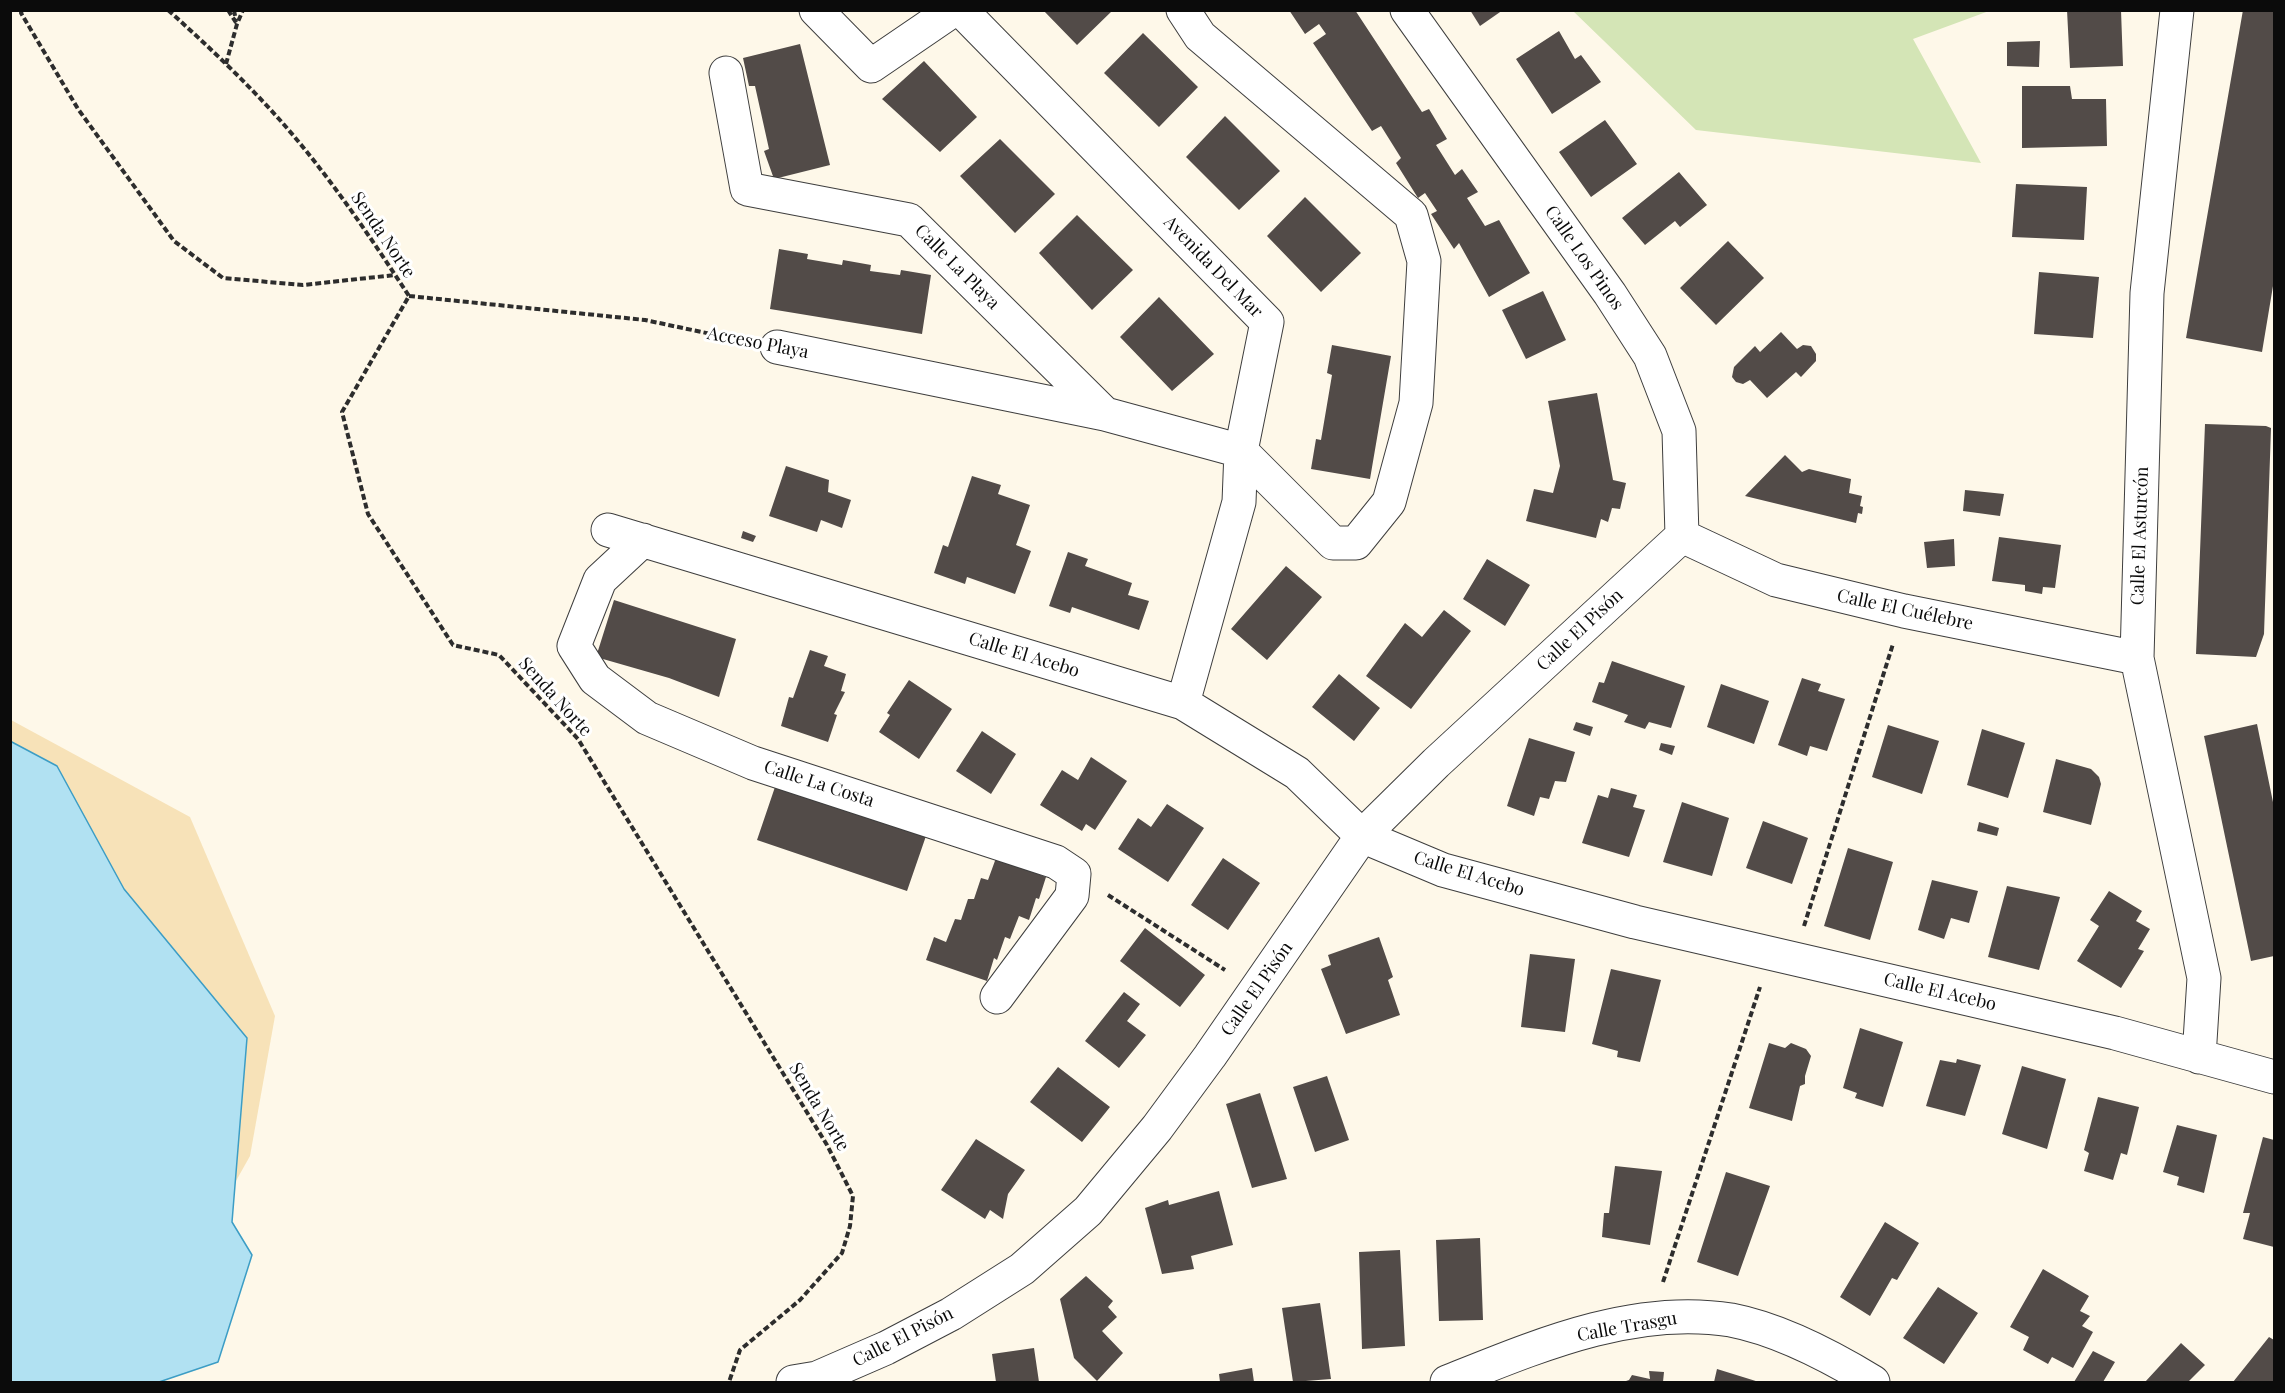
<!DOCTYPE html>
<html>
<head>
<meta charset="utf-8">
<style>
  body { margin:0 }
  #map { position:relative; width:2285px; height:1393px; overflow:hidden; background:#fef8e9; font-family:"Playfair Display",serif }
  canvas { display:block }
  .frame { position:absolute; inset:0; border:12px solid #0b0b0b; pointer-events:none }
</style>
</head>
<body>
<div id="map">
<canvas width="2285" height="1393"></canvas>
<div class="frame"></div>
</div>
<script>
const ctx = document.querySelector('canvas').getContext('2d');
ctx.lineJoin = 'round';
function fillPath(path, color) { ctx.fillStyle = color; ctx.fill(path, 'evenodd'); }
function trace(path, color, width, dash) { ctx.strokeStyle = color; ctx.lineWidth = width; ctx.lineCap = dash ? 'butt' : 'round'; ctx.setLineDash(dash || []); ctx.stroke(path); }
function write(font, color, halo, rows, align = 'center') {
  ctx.font = font + ' "Playfair Display",serif'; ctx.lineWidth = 6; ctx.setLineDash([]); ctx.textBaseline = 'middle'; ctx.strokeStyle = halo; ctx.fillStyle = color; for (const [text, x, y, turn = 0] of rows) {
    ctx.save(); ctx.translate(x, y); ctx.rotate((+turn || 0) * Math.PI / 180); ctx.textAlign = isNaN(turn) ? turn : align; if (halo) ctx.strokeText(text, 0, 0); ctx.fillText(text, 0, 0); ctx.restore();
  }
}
const green = new Path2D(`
  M1573 11H1989L1913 39 1981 163 1696 130Z`);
const sand = new Path2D(`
  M11 720 190 817 275 1016 250 1156 168 1302 11 921Z`);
const water = new Path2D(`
  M10 741 57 766 124 889 247 1038 232 1222 252 1255 218 1362 159 1382H11Z`);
const building = new Path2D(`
  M1043 10H1113L1077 45Z
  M1289 10H1355L1422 112 1429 109 1447 139 1436 145 1455 175 1462 169 1478 192 1467 198 1485 226 1499 220 1530 273 1489 297 1459 243 1454 249 1431 214 1437 211 1425 193 1418 198 1396 163 1401 158 1381 126 1372 131 1313 43 1326 34 1319 24 1305 34Z
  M1470 10H1503L1480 26Z
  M2067 10H2121L2123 66 2070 68Z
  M2243 10H2274V280L2262 352 2186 338Z
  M1559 31 1575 59 1581 55 1601 82 1552 114 1516 59Z
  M1143 33 1198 87 1159 127 1104 73Z
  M2040 41 2039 67 2007 66V42Z
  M800 44 830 165 774 179 764 151 769 149 755 86H749L743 58Z
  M924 61 977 117 940 152 882 99Z
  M2022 86H2070L2072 99H2106L2107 146 2022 148Z
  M1225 116 1280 171 1239 210 1186 157Z
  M1605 120 1637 164 1591 197 1559 152Z
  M1000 139 1055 194 1015 233 960 176Z
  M1679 172 1707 205 1680 227 1675 221 1645 245 1622 218Z
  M2016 184 2087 187 2084 240 2012 237Z
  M1305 197 1361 253 1321 292 1267 236Z
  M1077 215 1133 270 1092 310 1039 253Z
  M1728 241 1764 278 1716 325 1680 288Z
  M779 249 808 254 807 259 842 265 843 260 871 265 870 271 900 275 901 270 931 275 922 334 770 309Z
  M2039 272 2099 277 2093 338 2034 334Z
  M1543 291 1566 340 1526 359 1502 310Z
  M1159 297 1214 354 1172 391 1120 337Z
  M1781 332 1797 349 1803 345 1811 346 1816 354V361L1801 377 1796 372 1767 398 1750 380 1743 384 1736 382 1732 377 1734 367 1755 346 1760 352Z
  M1332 345 1391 356 1370 479 1311 469 1316 439 1321 440 1332 375 1327 373Z
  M1597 393 1613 480 1626 483 1620 509 1612 508 1608 522 1601 519 1596 538 1526 521 1534 489 1553 493 1560 466 1548 401Z
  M2205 424 2266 426 2271 428 2264 634 2256 657 2196 654Z
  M1785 455 1802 472 1809 469 1851 479 1849 493 1862 496 1860 506 1863 507 1862 514 1858 513 1856 523 1745 496Z
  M786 466 829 480 828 492 851 500 842 528 821 520 817 532 769 516Z
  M972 476 1001 485 998 494 1030 505 1016 545 1031 551 1015 594 967 577 965 584 934 573 943 545 948 547Z
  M1965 490 2004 494 2000 516 1963 511Z
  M743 531 756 536 753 542 741 538Z
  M1999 537 2061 545 2055 588 2043 587 2042 594 2025 591V585L1992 581Z
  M1954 539 1955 566 1927 568 1924 542Z
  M1068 552 1088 559 1085 566 1132 583 1128 595 1149 601 1139 630 1072 607 1070 613 1049 606Z
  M1487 559 1530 585 1505 626 1463 599Z
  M1286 566 1322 597 1267 660 1231 629Z
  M614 600 736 639 719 697 669 678 596 657Z
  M1444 610 1471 631 1411 709 1366 676 1405 623 1422 637Z
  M810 650 828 656 824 666 846 674 841 691 845 692 834 714 837 715 828 742 781 726 789 697 793 698Z
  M1612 661 1685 686 1671 728 1649 722 1645 729 1624 722 1628 715 1592 702 1599 682 1604 683Z
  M1339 674 1380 708 1354 741 1312 707Z
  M1802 678 1821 684 1818 691 1845 699 1827 751 1810 746 1807 756 1778 745Z
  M909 680 952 709 919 759 879 732 890 715 887 713Z
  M1721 684 1769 701 1754 744 1707 727Z
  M1576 722 1593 727 1590 736 1573 730Z
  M2257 724 2274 807V956L2251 961 2204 736Z
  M1888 725 1939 741 1922 794 1872 777Z
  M1982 729 2025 743 2008 798 1967 785Z
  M982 731 1016 754 991 794 956 771Z
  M1529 738 1575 752 1566 782 1555 781 1549 799 1540 797 1534 816 1507 806Z
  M1661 743 1675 746 1672 755 1659 750Z
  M1091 757 1127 781 1095 830 1086 824 1082 831 1040 805 1062 770 1078 780Z
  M2056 759 2091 769 2099 777 2101 784 2091 825 2043 812Z
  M775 787 926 836 907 891 757 840Z
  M1611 788 1637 795 1633 807 1645 810 1629 857 1582 843 1598 795 1608 798Z
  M1682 802 1729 818 1712 876 1663 862Z
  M1167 804 1204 828 1168 882 1118 849 1138 818 1151 827Z
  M1763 821 1808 838 1792 884 1746 868Z
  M1979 822 1999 828 1997 836 1977 831Z
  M1848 848 1893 862 1870 940 1824 926Z
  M996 858 1046 877 1039 899 1036 898 1029 920 1019 916 1010 939 1005 937 997 960 994 958 987 981 926 960 934 937 946 942 955 919 961 920 968 899H974L981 878 988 880Z
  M1223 858 1260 883 1228 930 1191 905Z
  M1932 880 1978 891 1969 923 1951 918 1944 939 1918 930Z
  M2007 886 2060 897 2039 970 1988 957Z
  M2109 891 2142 911 2136 921 2150 929 2138 949 2144 951 2121 988 2077 961 2099 926 2090 920Z
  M1145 928 1205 975 1180 1007 1120 961Z
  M1379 937 1393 977 1388 980 1400 1015 1346 1034 1321 969 1331 965 1328 955Z
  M1530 954 1575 959 1565 1032 1521 1027Z
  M1611 969 1661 980 1640 1062 1617 1057 1618 1051 1592 1044Z
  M1124 992 1140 1004 1127 1021 1146 1035 1119 1068 1085 1041Z
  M1860 1028 1903 1042 1883 1107 1855 1098 1857 1093 1843 1088Z
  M1769 1043 1785 1048 1791 1043 1806 1049 1811 1056 1805 1076V1084L1800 1086 1792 1121 1749 1108Z
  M1957 1059 1981 1065 1965 1116 1926 1106 1940 1060 1956 1063Z
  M2022 1066 2066 1079 2047 1149 2002 1134Z
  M1058 1067 1110 1107 1082 1142 1030 1102Z
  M1327 1076 1349 1140 1315 1152 1293 1087Z
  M1260 1093 1287 1179 1252 1188 1226 1104Z
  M2098 1097 2139 1107 2127 1155 2121 1153 2113 1180 2084 1171 2089 1153 2084 1150Z
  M2177 1125 2217 1135 2204 1193 2177 1185 2179 1177 2163 1172Z
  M2263 1137 2274 1140V1247L2243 1239 2250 1213H2243Z
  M976 1139 1025 1170 1008 1194 1003 1219 990 1210 985 1219 941 1190Z
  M1615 1166 1662 1171 1650 1245 1602 1237 1604 1213H1609Z
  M1726 1172 1770 1186 1738 1276 1697 1262Z
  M1219 1191 1233 1245 1191 1256 1194 1269 1162 1274 1145 1208 1168 1200 1169 1205Z
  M1885 1222 1919 1243 1897 1280 1892 1278 1870 1316 1840 1297Z
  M1480 1238 1483 1320 1439 1321 1436 1240Z
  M1400 1250 1405 1346 1362 1349 1359 1252Z
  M2043 1269 2089 1296 2080 1311 2090 1316 2082 1326 2093 1332 2073 1368 2052 1357 2048 1364 2023 1350 2029 1337 2010 1327Z
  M1086 1276 1113 1301 1108 1307 1117 1317 1102 1331 1123 1353 1097 1381 1074 1358 1060 1299Z
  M1938 1287 1978 1313 1944 1364 1903 1338Z
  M1320 1303 1331 1379 1293 1382 1282 1308Z
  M2269 1337 2274 1340V1382H2233Z
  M2181 1343 2205 1365 2188 1382H2145Z
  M1034 1348 1039 1382H996L992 1354Z
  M2093 1351 2115 1362 2103 1382H2074Z
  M1252 1368 1254 1382H1220L1219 1374Z
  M1717 1369 1759 1382H1714Z
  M1649 1371 1664 1372 1663 1382H1623L1629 1380 1632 1375 1650 1379Z`);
const path = new Path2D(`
  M22 10 21 13 78 109 174 241 223 278 303 285 395 275
  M168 10C207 45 245 81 279 119 328 174 369 235 409 296L342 412 368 514 453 645 499 655 578 739 827 1145 853 1196 850 1226 842 1253 800 1300 740 1350 729 1382
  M228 10 237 24
  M234 10 236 21
  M226 64 237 24 243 10
  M409 296 645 320 744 341
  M1108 895 1225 970
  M1804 926 1893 644
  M1663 1282 1760 987`);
const minor = new Path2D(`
  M816 10 871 66 953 10
  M961 10 1267 322 1241 451 1239 502 1183 703
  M1407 10 1610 294 1650 356 1679 431 1682 536
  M2177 10 2147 293 2137 658 2204 978 2199 1057
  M726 73 747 189 909 220 1105 414 1241 451 1333 543H1356L1389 502 1416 403 1424 261 1411 215 1200 36 1183 10
  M777 347 1105 414
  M608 530 1183 703 1297 773 1362 836 1443 870 1635 922 2115 1033 2274 1077
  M1682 536 1776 580 1904 611 2137 658
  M643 540 600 580 574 646 595 679 647 718 753 763 1056 862 1074 874 1072 896 997 997
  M793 1382 817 1378 886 1348 951 1314 1022 1269 1088 1211 1157 1128 1210 1056 1362 836 1436 763 1682 536
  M1447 1382C1535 1347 1633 1304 1731 1320 1778 1329 1832 1357 1873 1382`);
const streetNames = [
  ["Senda Norte",383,235,56],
  ["Calle Los Pinos",1584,258,55],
  ["Calle La Playa",957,267,45],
  ["Avenida Del Mar",1213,267,46],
  ["Acceso Playa",758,343,11],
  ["Calle El Asturcón",2140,536,-88],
  ["Calle El Cuélebre",1905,610,12],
  ["Calle El Pisón",1580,630,-43],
  ["Calle El Acebo",1024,655,17],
  ["Senda Norte",555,697,48],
  ["Calle La Costa",819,784,18],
  ["Calle El Acebo",1469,874,17],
  ["Calle El Pisón",1257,989,-55],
  ["Calle El Acebo",1940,992,13],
  ["Senda Norte",819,1107,59],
  ["Calle Trasgu",1627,1327,-10],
  ["Calle El Pisón",903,1337,-27]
];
fillPath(green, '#d4e5b6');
fillPath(sand, '#f7e2b8');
fillPath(water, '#b1e1f2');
trace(water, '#3c9dc5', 1.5);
fillPath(building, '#524b48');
trace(minor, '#3e3e3e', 35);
trace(path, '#2d2d2d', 4, [6, 3]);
trace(minor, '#fff', 33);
write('18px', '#0b0b0b', '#fff', streetNames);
</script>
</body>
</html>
